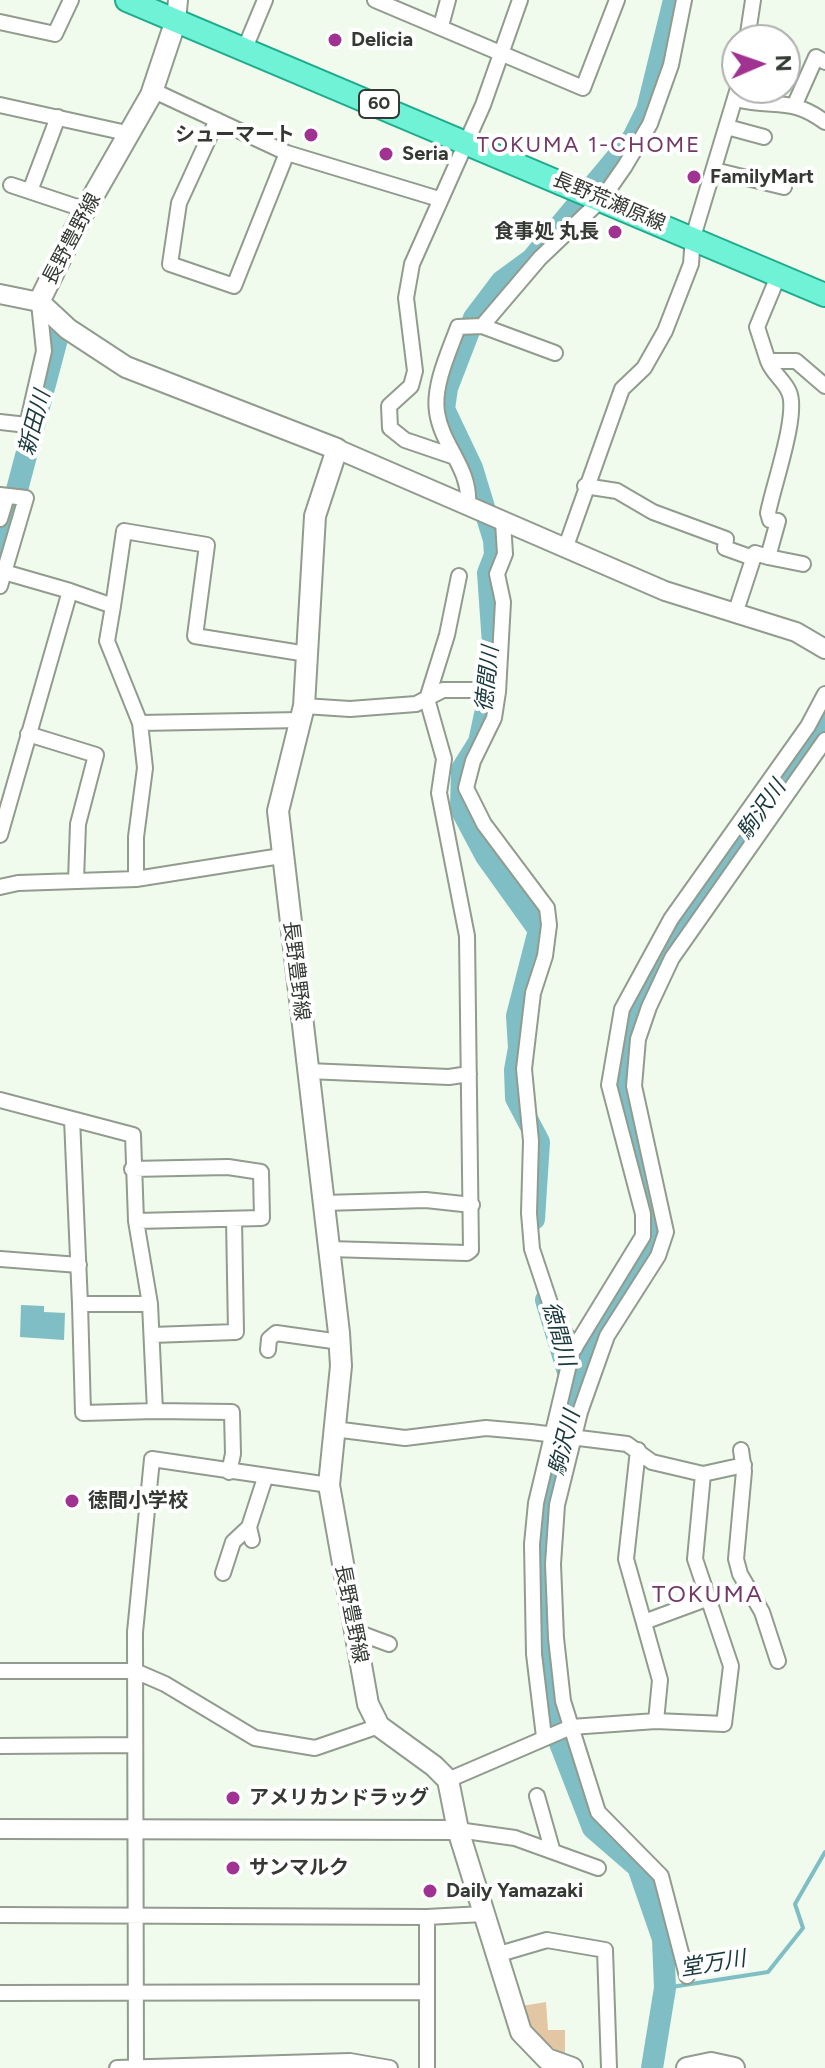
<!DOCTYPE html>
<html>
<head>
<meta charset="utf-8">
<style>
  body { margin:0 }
  #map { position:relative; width:825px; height:2068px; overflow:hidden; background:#f0fbed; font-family:Figtree,sans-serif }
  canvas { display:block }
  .north { position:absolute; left:721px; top:24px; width:80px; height:80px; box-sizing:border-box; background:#fff; border:2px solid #aeb0ad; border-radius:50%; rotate:88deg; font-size:22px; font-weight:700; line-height:32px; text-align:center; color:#343933 }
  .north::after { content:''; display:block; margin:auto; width:28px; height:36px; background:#a03291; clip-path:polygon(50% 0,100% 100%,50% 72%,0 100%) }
</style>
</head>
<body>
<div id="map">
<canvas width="825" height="2068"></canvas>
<div class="north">N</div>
</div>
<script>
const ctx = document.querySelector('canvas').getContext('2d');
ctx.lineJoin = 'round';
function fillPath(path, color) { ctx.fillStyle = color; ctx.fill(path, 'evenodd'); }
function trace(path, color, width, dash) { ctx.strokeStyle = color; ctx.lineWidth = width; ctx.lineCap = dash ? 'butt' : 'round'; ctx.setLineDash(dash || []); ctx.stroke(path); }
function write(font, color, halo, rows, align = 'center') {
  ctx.font = font + ' Figtree,"Noto Sans JP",sans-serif'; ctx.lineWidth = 8; ctx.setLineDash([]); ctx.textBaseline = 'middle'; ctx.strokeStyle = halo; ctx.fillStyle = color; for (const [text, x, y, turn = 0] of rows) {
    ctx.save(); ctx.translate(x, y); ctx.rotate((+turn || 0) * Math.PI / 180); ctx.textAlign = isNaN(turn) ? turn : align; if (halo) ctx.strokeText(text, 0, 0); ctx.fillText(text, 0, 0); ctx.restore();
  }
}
const green = new Path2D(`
  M546 2002 548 2030H565V2057L535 2034 522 2006Z`);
const water = new Path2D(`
  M21 1305 44 1306V1312L65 1313 64 1340 20 1337Z`);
const stream = new Path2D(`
  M665 1988 768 1972 803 1928 795 1904 825 1852`);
const river = new Path2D(`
  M0 554 57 339
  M534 1219 539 1142 516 1098 515 1070 519 1048 517 1016 539 930 486 856 461 809 462 769 479 742 487 705 493 644 488 573 495 555 494 540 472 468 444 409 447 388 474 318 502 281 532 259 633 138 647 110 674 0
  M546 1300 576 1398
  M652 2068 665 1988 663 1939 638 1867 593 1828 551 1720 543 1639 550 1502 583 1371 623 1286 650 1252 653 1212 632 1140 620 1074 631 1027 663 951 825 720`);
const minor = new Path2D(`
  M375 0 583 88 617 0
  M0 22 55 34 71 0
  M441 26 448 0
  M747 40 753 0
  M245 48 265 0
  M152 90 287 153 439 199
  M736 99C775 109 790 96 825 122
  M795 104 816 57 825 62
  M0 105 131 134
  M217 120 179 203 170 264 234 286 287 153
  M727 127 764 137
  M714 170 784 187
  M11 185 86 210
  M30 191 58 117
  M779 274 757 327 768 361H796L825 386
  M482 326 555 353
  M0 422 27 425 44 351 39 303
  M455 457 405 440 390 428 389 406 411 386 415 371 406 298 412 264 483 105 520 0
  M585 486 617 491 653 512 726 539 725 548 753 558
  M0 495 26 498 0 586
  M468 505C471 468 442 447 437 412 433 385 449 352 458 327L482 326 540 258 602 199 625 166 650 124 671 65 684 0
  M0 519 7 496
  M503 522 505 554 497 574 503 602 498 692 494 718 473 761 466 788 484 824 547 908 549 925 545 956 533 993 524 1069 531 1141 529 1213 532 1249 556 1321 575 1348
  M565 549 622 389 644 368 665 331 691 264 693 237 738 88
  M768 557 803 564
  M70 591 113 606 124 531 207 545 195 636 307 654
  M113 606 107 641 140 723 300 720
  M735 614 755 553 768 557 778 521 770 520 768 513C773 486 799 414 789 392 784 380 773 374 768 361
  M304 706 350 709 416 704 443 690H498
  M28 734 96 755 78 824 76 880
  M0 835 70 591 4 572
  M136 879V837L145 768 140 723
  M0 887 18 883 136 879 281 856
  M308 1071 449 1077 469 1074
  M0 1100 133 1135 136 1221 150 1304 155 1411 83 1413 80 1304H150
  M72 1119 80 1304
  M132 1169 228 1167 261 1172 262 1218 136 1221
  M324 1203 426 1200 472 1205
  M329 1249 467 1253 471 1250 467 936 439 793 444 759 427 699 447 635 459 576
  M0 1259 79 1265
  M152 1335 236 1332 234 1219
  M268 1350 269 1339 276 1333 340 1342
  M155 1411 232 1412 233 1454 229 1472
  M334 1429 405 1438 486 1428 531 1432 627 1444 652 1462 703 1474 744 1465
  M638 1450 626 1559 660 1680 656 1721
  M741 1450 744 1471 736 1559 740 1574 762 1612 778 1661
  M252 1540 249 1527 265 1478
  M223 1573 233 1542 249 1527
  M644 1622 709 1598
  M354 1631 389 1644
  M0 1671H135L165 1684 255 1738 315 1748 379 1726
  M544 1737 534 1654 532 1544 536 1503 572 1352 643 1236V1214L609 1085 622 1009 671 919 808 726 825 694
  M0 1746 135 1745
  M448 1780 571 1727 656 1721 724 1724 731 1666 695 1559 703 1474
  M537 1796 552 1849
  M458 1830 515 1838 598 1868
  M0 1915 427 1917 483 1914
  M496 1955 547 1940 605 1950 609 2068
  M687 1976 661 1876 598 1812 563 1701 556 1638 553 1564 557 1505 580 1412 607 1336 658 1256 666 1232 634 1086 638 1039 649 1007 672 958 825 740
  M0 1993 426 1992
  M136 2067 135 1632 152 1459 329 1485
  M117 2068 350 2061 390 2068
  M427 2068V1917`);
const tertiary = new Path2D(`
  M176 20 178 0
  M0 294 39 302
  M337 449 665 591 796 632 825 649
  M0 1829 458 1830`);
const secondary = new Path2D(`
  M176 20 151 95 80 219 39 302 68 329 126 367 337 449 315 516 304 706 278 811 339 1333 341 1366 329 1485 368 1704 379 1726 434 1766 448 1780 458 1830 521 2032 547 2059 572 2068
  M687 2068 711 2063 734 2068`);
const primary = new Path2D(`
  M127 0 825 295`);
const markers = [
  [335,40,8,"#a03291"],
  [311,135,8,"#a03291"],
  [386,154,8,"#a03291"],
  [694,177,8,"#a03291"],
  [615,232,8,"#a03291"],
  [72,1501,8,"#a03291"],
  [233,1798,8,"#a03291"],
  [233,1868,8,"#a03291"],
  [430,1891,8,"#a03291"]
];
const shields = [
  [379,104,40]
];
const shieldNames = [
  ["60",379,104]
];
const poiNames = [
  ["Delicia",351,40],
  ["シューマート",295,135,"right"],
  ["Seria",402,154],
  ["FamilyMart",710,177],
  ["食事処 丸長",599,232,"right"],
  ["徳間小学校",88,1501],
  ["アメリカンドラッグ",249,1798],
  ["サンマルク",249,1868],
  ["Daily Yamazaki",446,1891]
];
const streetNames = [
  ["長野荒瀬原線",609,202,23],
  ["長野豊野線",72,239,-62],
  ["長野豊野線",296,971,83],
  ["長野豊野線",351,1614,79]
];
const neighbourhoodNames = [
  ["TOKUMA 1-CHOME",589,146]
];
const waterNames = [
  ["新田川",35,423,-75],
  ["徳間川",488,679,-84],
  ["駒沢川",762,810,-55],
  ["徳間川",558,1334,74],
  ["駒沢川",565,1443,-76],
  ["堂万川",713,1964,-9]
];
const quarterNames = [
  ["TOKUMA",708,1595]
];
fillPath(green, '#e3c7a4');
fillPath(water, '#7ebec4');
trace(stream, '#7ebec4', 4);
trace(river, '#7ebec4', 22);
trace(minor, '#919b8e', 18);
trace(tertiary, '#919b8e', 22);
trace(secondary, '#919b8e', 24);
trace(primary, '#1dab8b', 26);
trace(minor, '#fff', 14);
trace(tertiary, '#fff', 18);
trace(secondary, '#fff', 20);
trace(primary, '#70f2d6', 22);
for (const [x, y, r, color] of markers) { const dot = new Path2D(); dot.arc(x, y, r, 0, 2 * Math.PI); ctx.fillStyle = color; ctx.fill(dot); trace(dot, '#fff', 3); }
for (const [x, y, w] of shields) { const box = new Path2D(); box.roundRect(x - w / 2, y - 14, w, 28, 6); ctx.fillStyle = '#fff'; ctx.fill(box); trace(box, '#343933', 2); }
write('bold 18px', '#343933', null, shieldNames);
write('bold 20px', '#343933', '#fff', poiNames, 'left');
write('20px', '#343933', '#fff', streetNames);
ctx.letterSpacing = '2px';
write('22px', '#713967', '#fff', neighbourhoodNames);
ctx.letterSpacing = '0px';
write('italic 22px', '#19393c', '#fff', waterNames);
ctx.letterSpacing = '2px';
write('24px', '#713967', '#fff', quarterNames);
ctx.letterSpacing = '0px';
</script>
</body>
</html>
